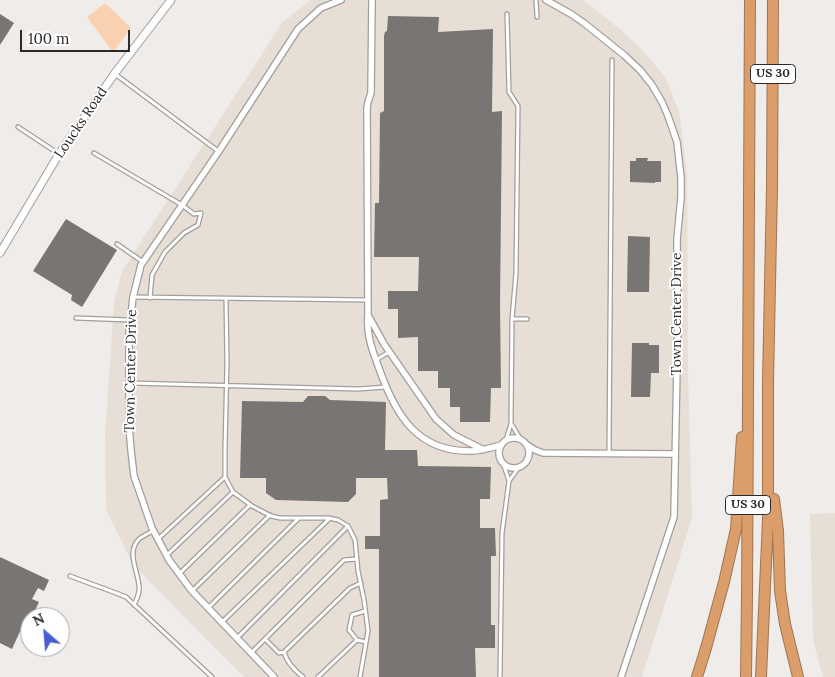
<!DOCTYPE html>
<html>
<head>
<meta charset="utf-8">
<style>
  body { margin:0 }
  #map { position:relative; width:835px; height:677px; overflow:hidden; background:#efecea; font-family:Lora,serif }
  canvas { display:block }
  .north { position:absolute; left:20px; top:607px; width:50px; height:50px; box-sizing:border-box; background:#fff; border:1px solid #abaaaa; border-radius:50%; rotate:333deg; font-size:14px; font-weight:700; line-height:20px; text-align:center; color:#2c2b2a }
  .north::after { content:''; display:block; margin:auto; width:18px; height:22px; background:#475ed2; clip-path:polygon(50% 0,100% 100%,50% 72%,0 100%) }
  .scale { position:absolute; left:20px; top:30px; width:110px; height:22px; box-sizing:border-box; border:2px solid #2c2b2a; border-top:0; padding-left:6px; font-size:15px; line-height:18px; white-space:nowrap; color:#2c2b2a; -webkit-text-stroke:4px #fff; paint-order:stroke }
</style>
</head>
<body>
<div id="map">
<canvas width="835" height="677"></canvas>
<div class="north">N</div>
<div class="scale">100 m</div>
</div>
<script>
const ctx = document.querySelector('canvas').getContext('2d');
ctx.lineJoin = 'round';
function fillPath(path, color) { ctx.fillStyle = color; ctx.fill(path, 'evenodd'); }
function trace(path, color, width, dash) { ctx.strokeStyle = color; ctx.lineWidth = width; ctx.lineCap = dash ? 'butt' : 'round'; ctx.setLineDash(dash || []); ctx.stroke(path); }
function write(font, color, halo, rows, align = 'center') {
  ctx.font = font + ' Lora,serif'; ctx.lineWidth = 4; ctx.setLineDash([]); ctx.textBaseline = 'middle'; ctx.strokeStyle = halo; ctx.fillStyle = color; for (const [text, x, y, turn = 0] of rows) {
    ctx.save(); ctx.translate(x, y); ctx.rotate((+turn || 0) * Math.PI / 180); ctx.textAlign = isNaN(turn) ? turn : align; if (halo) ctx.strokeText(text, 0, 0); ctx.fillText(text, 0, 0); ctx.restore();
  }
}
const built = new Path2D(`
  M311 0H583L622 31 641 49 666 78 679 112 687 173 688 370 692 518 642 677H244L133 565 106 509 105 436 114 304 122 271 282 23Z
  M835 513V677H823L813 639 810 514Z`);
const green = new Path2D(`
  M105 3 131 28 113 52 87 17Z`);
const building = new Path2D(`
  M0 14 14 23 0 45Z
  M388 16 439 17 438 32 493 29 492 112 502 111 500 305 501 388H491L490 422H460V407H450V388H438V371H418V337L398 338V309H388V291H418L419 257H374L375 203H379L380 113 384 111V36L385 32 387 31Z
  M636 158H648L647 161H661V182H655V183L630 182V161H636Z
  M66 219 117 250 82 307 71 300 72 295 33 271Z
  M628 236 650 237 649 292H627Z
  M632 343H649V345H659V373H651L650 397H631Z
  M308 396H325L330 400 386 402 385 450H417L418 466 491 467 490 499H480V528H495L496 556H491V625H495V648H475L476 677H379V549H365V536H380V500L388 499 387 478H356V494L348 502 276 500 266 493V478H240L242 401 303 402Z
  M0 557 49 580 44 591 38 588 32 599 39 602 32 617H30V621L26 629 22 627 12 649 0 643Z`);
const service = new Path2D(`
  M536 0 537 17
  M507 14 509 92 518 106 516 273 512 319
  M115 74 218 151
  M18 127 59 154
  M94 153 182 205 194 214 201 213 198 225 184 233 165 252 152 275 150 298
  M117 244 143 262
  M133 297 367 300
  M226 299 227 362 225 449V477L233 492 252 506 271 516 280 518H329L338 520 348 526 355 540 358 571 364 600 368 631 360 677
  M76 318 130 320
  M376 360 389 352
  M130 383 358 389 386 387
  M512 425 521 440
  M506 440 511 424 512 319H527
  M609 454 612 60
  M509 481 519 467
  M158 539 225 477
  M167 555 233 492
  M180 573 250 505
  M70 576 116 593 126 597 212 677
  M193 590 270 515
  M134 605C137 599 140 593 139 586 138 571 126 552 139 539 143 536 149 533 153 531
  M208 608 299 518
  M222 622 329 519
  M237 638 348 526
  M265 639 279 653 284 652
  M357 640 349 630 352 615 365 611
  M251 653 344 560 357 559
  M303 677C294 670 287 663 284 652L350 588 361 583
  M318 677 357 640 366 642
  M500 677 502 533 509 481 503 463`);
const minor = new Path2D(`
  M372 0 371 93 368 102 367 108 368 315C366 336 373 352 380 371 396 416 418 452 471 451 481 451 491 448 501 445
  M546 0 571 14 584 23 624 55 640 70 652 85 662 102 668 116 677 142 681 178V197L677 240 678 316 674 517 621 677
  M368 315 384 344 436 419 454 435 482 449
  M499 453a15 15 0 1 1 30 0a15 15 0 1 1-30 0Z
  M527 445 535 450 543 453 675 454
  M274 677 192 591 169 560 152 528 134 476 131 450 129 426V334L133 297 141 265 219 151 298 29 321 8 341 0`);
const tertiary = new Path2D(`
  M0 253 59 154 115 73 171 0`);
const motorway = new Path2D(`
  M774 499 778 531 780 591 785 624 798 677
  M697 677 706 648 724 582 736 529 742 437
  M746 677 747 596 750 0
  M761 677 768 519V381L772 188 773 0`);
const shields = [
  [773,74,45],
  [748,505,45]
];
const shieldNames = [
  ["US 30",773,74],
  ["US 30",748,505]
];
const streetNames = [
  ["Loucks Road",81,123,-56],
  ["Town Center Drive",677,314,-90],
  ["Town Center Drive",131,371,-89]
];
fillPath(built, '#e7ded6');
fillPath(green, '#fad1b0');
fillPath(building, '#787573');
trace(service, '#a19e9c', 5.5);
trace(minor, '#a19e9c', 8);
trace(tertiary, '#a19e9c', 9);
trace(motorway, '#9e7654', 12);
trace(service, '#fff', 3);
trace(minor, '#fff', 5.5);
trace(tertiary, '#fff', 7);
trace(motorway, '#db9e6b', 10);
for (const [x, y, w] of shields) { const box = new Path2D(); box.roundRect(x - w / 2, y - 9.5, w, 19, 4); ctx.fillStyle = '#fff'; ctx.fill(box); trace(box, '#2c2b2a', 1); }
write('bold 12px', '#2c2b2a', null, shieldNames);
write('14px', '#2c2b2a', '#fff', streetNames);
</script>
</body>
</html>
